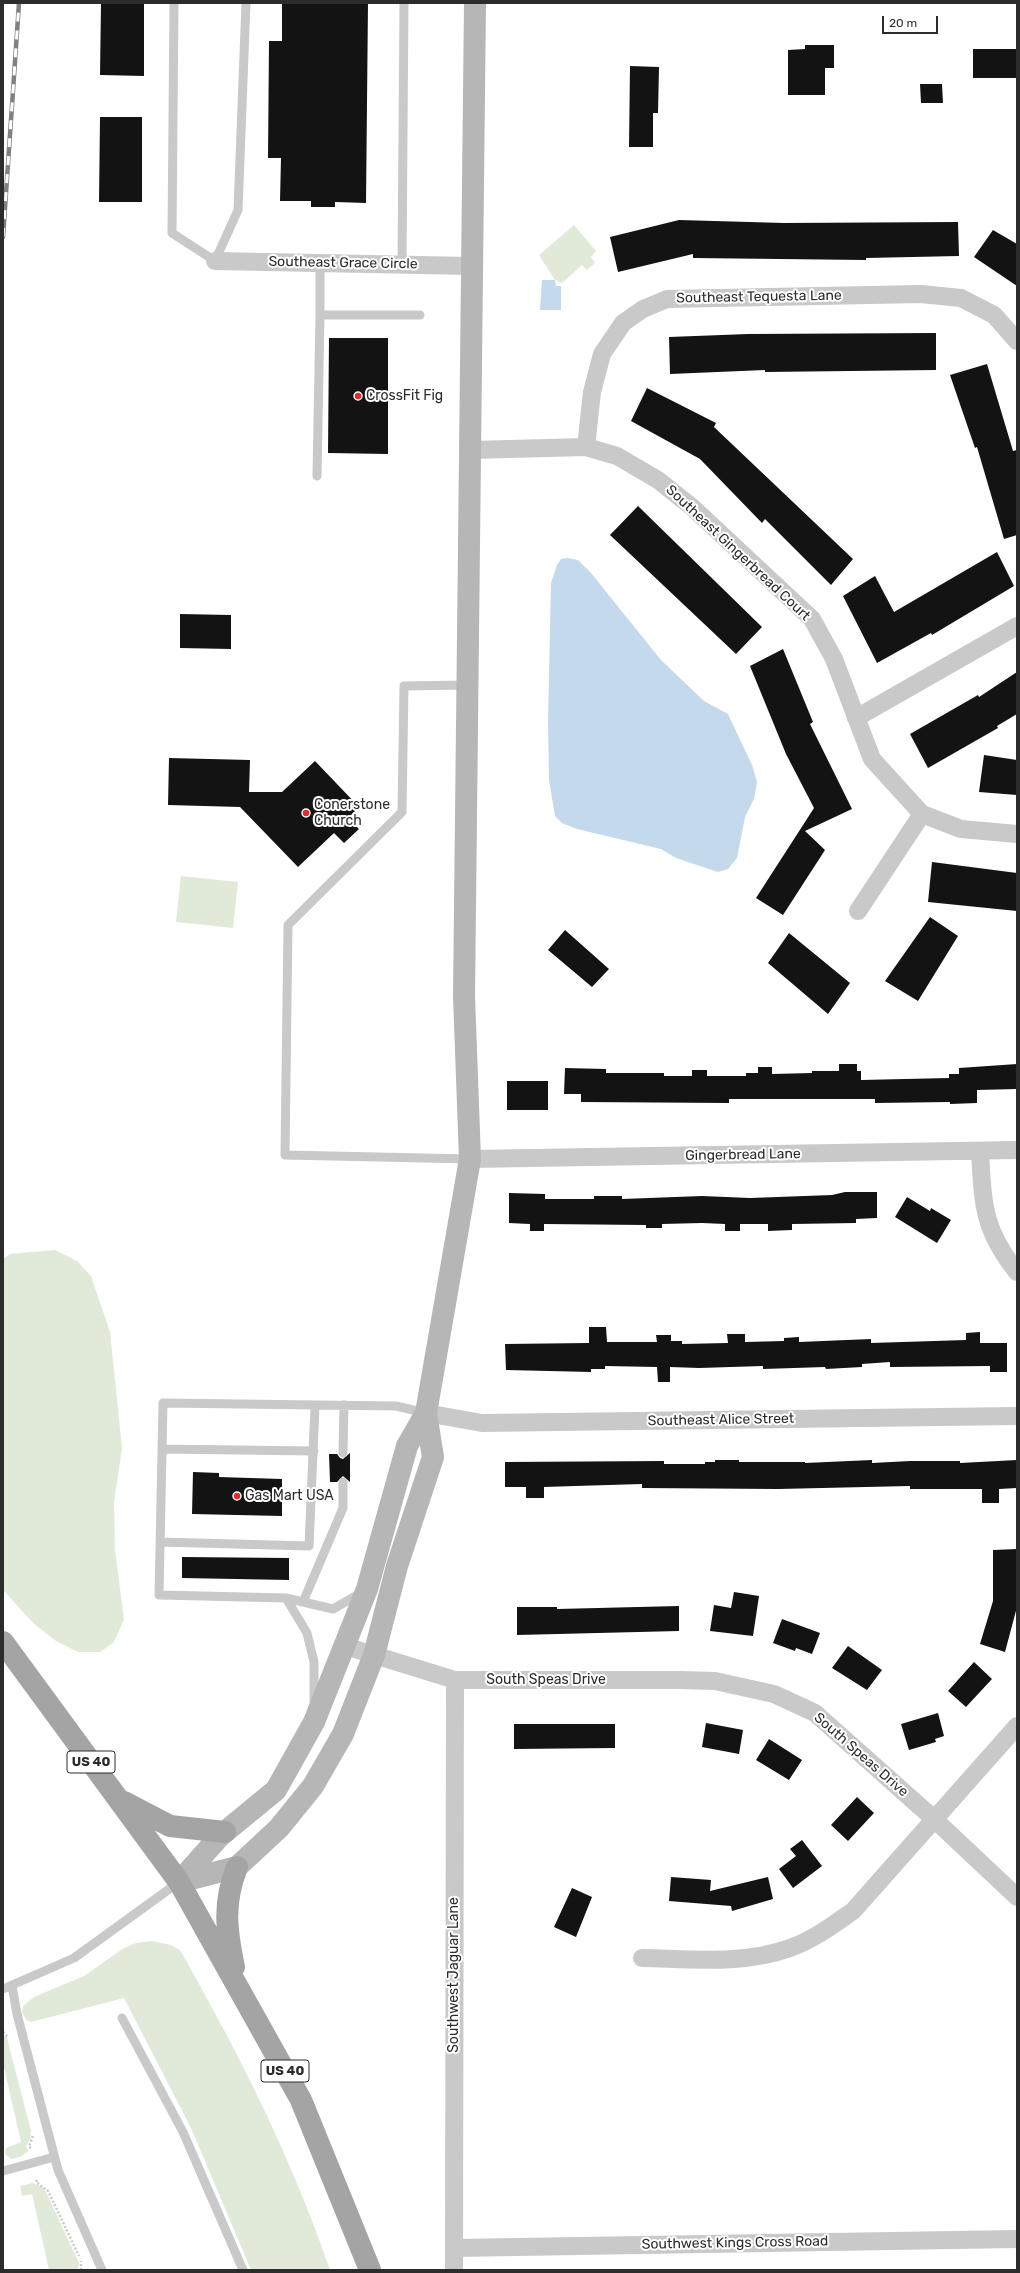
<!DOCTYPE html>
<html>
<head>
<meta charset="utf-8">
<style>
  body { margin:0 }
  #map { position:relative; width:1020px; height:2273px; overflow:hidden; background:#fff; font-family:Rubik,sans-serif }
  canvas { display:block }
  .frame { position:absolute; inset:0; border:4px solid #2c2c2c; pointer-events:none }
  .scale { position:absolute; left:882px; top:16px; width:56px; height:18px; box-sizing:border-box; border:2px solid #2c2c2c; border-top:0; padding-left:5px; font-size:12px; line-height:14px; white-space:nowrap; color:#2c2c2c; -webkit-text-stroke:3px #fff; paint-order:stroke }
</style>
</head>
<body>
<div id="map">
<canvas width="1020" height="2273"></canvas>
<div class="frame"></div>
<div class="scale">20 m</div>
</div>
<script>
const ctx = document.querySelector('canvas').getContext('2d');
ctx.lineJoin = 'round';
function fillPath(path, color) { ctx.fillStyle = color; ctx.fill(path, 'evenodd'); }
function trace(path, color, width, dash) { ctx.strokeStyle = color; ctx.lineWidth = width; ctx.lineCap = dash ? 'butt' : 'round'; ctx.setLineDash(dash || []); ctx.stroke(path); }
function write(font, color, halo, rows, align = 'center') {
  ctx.font = font + ' Rubik,sans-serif'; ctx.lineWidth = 4; ctx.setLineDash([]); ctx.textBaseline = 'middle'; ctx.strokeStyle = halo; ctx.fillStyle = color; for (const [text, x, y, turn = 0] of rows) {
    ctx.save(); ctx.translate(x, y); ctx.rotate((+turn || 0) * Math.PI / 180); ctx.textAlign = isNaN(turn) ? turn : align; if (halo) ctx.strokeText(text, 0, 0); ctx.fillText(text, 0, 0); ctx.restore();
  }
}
const green = new Path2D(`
  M574 225 596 251 591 257 595 263 587 270 582 265 562 283 555 280 539 255Z
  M181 876 238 882 233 928 176 922Z
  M55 1250 77 1261 91 1276 110 1332 122 1448 114 1502 115 1550 124 1619 114 1642 100 1652H78L56 1641 34 1624 3 1590V1259L10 1254Z
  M152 1941 171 1945 180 1950C239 2054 291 2156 330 2270H251L191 2128 124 1998 31 2022 26 2020 22 2012 23 2006 34 1997 84 1976 124 1948 136 1943Z
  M3 2034 7 2038 31 2131 30 2139 26 2147 29 2151 20 2157 11 2159 5 2154 6 2148 21 2142 3 2063Z
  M33 2183 42 2187 46 2192 79 2263 78 2270H49L32 2194 22 2196 20 2186Z`);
const water = new Path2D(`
  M542 280H555L556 286H561V310H540Z
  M568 558 578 560 591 573 661 660 704 701 728 714 752 765 757 782 754 799 745 817 737 858 728 869 718 872 676 858 661 849 577 829 562 823 555 816 549 780 548 723 551 583 557 565 561 559Z`);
const building = new Path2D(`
  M101 3H144V76L100 75Z
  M282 3H368L366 203 335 202V207H311V201H280L281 158H268L269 41H282Z
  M805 45H834V68H825V95H788V50L805 49Z
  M973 49H1017V78H973Z
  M630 66 659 67 658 113H653V147H629Z
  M920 84H942L943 103H921Z
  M100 117H142V202H99Z
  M679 220 784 223 958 222 959 256 866 258V260L693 258V254L618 272 610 237Z
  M993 230 1017 244V286L974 257Z
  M936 333V370L765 372V370L670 374 669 337 748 334Z
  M329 338H388V454L328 453Z
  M987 364 1013 451 1017 450V535L1004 539 977 447 975 448 950 375Z
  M647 388 716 423 714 427 853 559 831 585 765 519 762 523 700 459 631 421Z
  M638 506 762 627 736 654 610 535Z
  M997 552 1014 586 932 635 931 633 877 663 843 596 875 576 894 612Z
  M180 614 231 615V649L180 648Z
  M783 649 813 722 810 724 852 809 805 831 825 850 783 915 756 898 814 808 786 754 750 666Z
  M1017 672V714L997 726 998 728 928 768 910 734 978 695 979 697Z
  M984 755 1017 760V795L979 792Z
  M169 758 250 760 249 792H282L315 761 359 807 348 818 359 829 344 843 334 833 298 867 240 807 168 805Z
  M932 862 1017 873V911L928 902Z
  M930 917 958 936 918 1001 885 981Z
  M565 930 609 969 592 987 548 950Z
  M789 933 850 983 828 1014 768 963Z
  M839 1064H857V1071H861V1080L949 1078V1074H959V1068L1017 1064V1089L977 1090V1103L950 1104V1102L875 1103V1099H729V1103L581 1102V1094H564L565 1068 606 1069V1073H664V1076H692V1070H707V1076H746V1073H758V1067H772V1074L812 1073V1071H839Z
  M507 1081H548V1110H507Z
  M845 1192H877V1218L856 1219V1223L792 1224V1230L768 1231V1224H740V1231H725V1224L702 1223 662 1224V1228H646V1225L544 1224V1231H530V1224L509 1223V1193L545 1194V1199H594V1196H622V1199L702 1196 750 1198 832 1195Z
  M907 1197 930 1211 931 1208 951 1220 937 1243 895 1217Z
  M589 1327H606L607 1342H657L656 1335H671V1341H682V1344L728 1343 727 1334H745V1342L784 1341V1338L799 1337V1342L871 1339V1343L966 1340V1333L980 1332V1343H1007V1372H990V1366L890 1367V1362L862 1364V1367L826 1369 825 1367 763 1369V1366L699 1368 670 1367V1382H658L657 1367 605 1366V1369H591V1372L506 1370 505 1344 589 1343Z
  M350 1453V1482L343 1476 337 1482H330L329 1454H337L340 1458 343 1459Z
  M715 1460H739V1462H805V1463L872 1460V1463L910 1461H960V1463L1017 1460V1488L999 1489V1503H982V1489H910V1486L778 1489 642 1488V1484L575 1486 544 1487V1498H526V1487H505V1462L664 1461V1464H705V1462H715Z
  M193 1472 219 1473V1477L282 1479V1516L192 1514Z
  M1017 1549V1607L1005 1652 980 1644 993 1601V1550Z
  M182 1557 289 1558V1580L182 1578Z
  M734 1592 759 1596 753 1636 710 1631 714 1605 731 1608Z
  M679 1606V1631L517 1635V1607H557V1609Z
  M782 1619 820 1633 812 1654 796 1648 795 1651 773 1643Z
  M848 1646 882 1670 867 1690 832 1668Z
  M974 1662 992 1679 966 1707 948 1691Z
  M938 1713 944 1736 935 1739 936 1742 909 1750 901 1724Z
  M706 1723 743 1730 739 1754 702 1747Z
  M514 1724H615V1748L514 1749Z
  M769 1739 802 1760 789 1780 756 1760Z
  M857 1797 874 1813 848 1841 831 1825Z
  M802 1840 822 1866 793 1888 779 1869 796 1856 790 1849Z
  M671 1877 711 1880 710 1891 768 1877 773 1899 732 1911 731 1906 669 1901Z
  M572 1888 592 1897 576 1937 554 1927Z`);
const path = new Path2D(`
  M3 2032 8 2037
  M31 2148 29 2147 33 2135
  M37 2180 36 2182 48 2191 79 2256
  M81 2270V2261`);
const service = new Path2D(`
  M174 3 172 233 215 261 238 210 246 3
  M320 263V315H420
  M402 265 404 3
  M317 476 320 315
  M467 685 404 686 402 812 288 925 285 1155 470 1159
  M162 1449 314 1451
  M343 1453 344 1405
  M343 1482V1508L303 1602 286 1598 159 1595 163 1403 396 1406 426 1413
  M160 1542 309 1546 315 1406
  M286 1598 307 1633 314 1662V1702
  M303 1602 333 1609 361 1593
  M12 1986 17 2014 58 2170 102 2270
  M3 1989 74 1958 179 1882
  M122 2018 183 2132 243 2270
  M3 2171 54 2157`);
const minor = new Path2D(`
  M215 261 471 266
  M586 447 592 392 602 354 623 323 643 309 667 299 921 294 961 298 994 315 1017 341
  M471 450 586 447 617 456 658 480 692 507 812 619 834 659 872 759 922 814 961 829 1017 834
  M856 718 1017 626
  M858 911 922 814
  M980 1152C983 1204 983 1230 1017 1272
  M470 1159 1017 1150
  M426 1413 482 1423 1017 1416
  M345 1646 455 1680H680L715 1681 774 1694 815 1713 934 1819 1017 1897
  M642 1958C691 1959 743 1965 790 1948 813 1940 833 1925 853 1911L1017 1726
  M454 2248 1017 2239
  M454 2270 455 1680`);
const secondary = new Path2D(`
  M179 1882 237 1867 279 1828 313 1786 343 1734 374 1655 397 1566 433 1457 426 1413 470 1159 464 996 475 3
  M179 1882 220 1836 276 1790 314 1722 367 1589 407 1446 426 1413`);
const primary = new Path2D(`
  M3 1642 179 1882 301 2100 370 2270
  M124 1802 170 1826 225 1832
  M234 1967C226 1929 223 1903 237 1867`);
const rail = new Path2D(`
  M3 237 19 3`);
const markers = [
  [358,396,4,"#e62a2b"],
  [306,813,4,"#e62a2b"],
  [237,1496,4,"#e62a2b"]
];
const shields = [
  [91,1762,48],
  [285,2071,48]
];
const shieldNames = [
  ["US 40",91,1762],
  ["US 40",285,2071]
];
const streetNames = [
  ["Southeast Grace Circle",343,263,1],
  ["Southeast Tequesta Lane",759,297,-1],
  ["Southeast Gingerbread Court",738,553,43],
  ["Gingerbread Lane",743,1155,-1],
  ["Southeast Alice Street",721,1420,-1],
  ["South Speas Drive",546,1680],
  ["South Speas Drive",861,1755,41],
  ["Southwest Jaguar Lane",454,1975,-90],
  ["Southwest Kings Cross Road",735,2243,-1]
];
const poiNames = [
  ["CrossFit Fig",366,396],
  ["Conerstone",314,805],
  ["Church",314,821],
  ["Gas Mart USA",245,1496]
];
fillPath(green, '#e1ead8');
fillPath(water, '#c4d9eb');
fillPath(building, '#131313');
trace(path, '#c9c9c9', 2.5, [2, 2]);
trace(service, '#c9c9c9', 9);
trace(minor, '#c9c9c9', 18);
trace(secondary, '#b6b6b6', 22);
trace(primary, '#a4a4a4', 22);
trace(rail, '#818181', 4.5);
trace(rail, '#fff', 3, [9]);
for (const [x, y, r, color] of markers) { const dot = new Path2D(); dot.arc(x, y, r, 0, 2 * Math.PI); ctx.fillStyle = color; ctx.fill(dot); trace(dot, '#fff', 1.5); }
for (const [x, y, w] of shields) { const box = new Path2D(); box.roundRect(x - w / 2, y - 11, w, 22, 3); ctx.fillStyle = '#fff'; ctx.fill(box); trace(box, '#2c2c2c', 1); }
write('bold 13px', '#2c2c2c', null, shieldNames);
write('14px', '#2c2c2c', '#fff', streetNames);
write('14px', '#2c2c2c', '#fff', poiNames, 'left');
</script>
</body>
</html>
